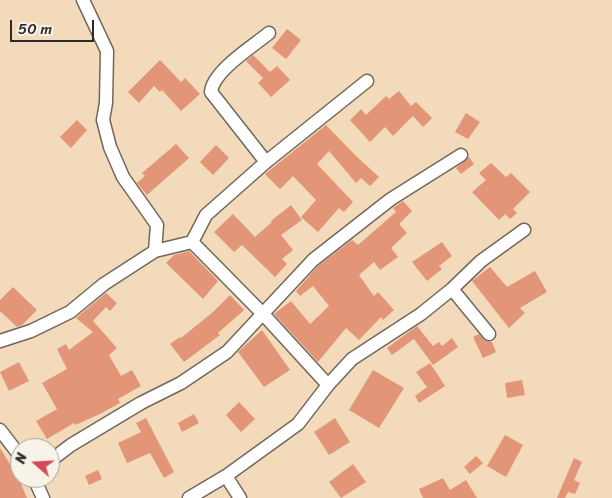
<!DOCTYPE html>
<html>
<head>
<meta charset="utf-8">
<style>
  body { margin:0 }
  #map { position:relative; width:612px; height:498px; overflow:hidden; background:#f2dabb; font-family:Sriracha,sans-serif }
  canvas { display:block }
  .north { position:absolute; left:10px; top:438px; width:50px; height:50px; box-sizing:border-box; background:#f7f3e8; border:1px solid #a5a39c; border-radius:50%; rotate:289deg; font-size:14px; font-weight:700; line-height:20px; text-align:center; color:#2b2b2b }
  .north::after { content:''; display:block; margin:auto; width:18px; height:22px; background:#d1495b; clip-path:polygon(50% 0,100% 100%,50% 72%,0 100%) }
  .scale { position:absolute; left:10px; top:20px; width:84px; height:22px; box-sizing:border-box; border:2px solid #2b2b2b; border-top:0; padding-left:6px; font-size:15px; line-height:18px; white-space:nowrap; color:#2b2b2b; -webkit-text-stroke:4px #f7f3e8; paint-order:stroke }
</style>
</head>
<body>
<div id="map">
<canvas width="612" height="498"></canvas>
<div class="north">N</div>
<div class="scale">50 m</div>
</div>
<script>
const ctx = document.querySelector('canvas').getContext('2d');
ctx.lineJoin = 'round';
function fillPath(path, color) { ctx.fillStyle = color; ctx.fill(path, 'evenodd'); }
function trace(path, color, width, dash) { ctx.strokeStyle = color; ctx.lineWidth = width; ctx.lineCap = dash ? 'butt' : 'round'; ctx.setLineDash(dash || []); ctx.stroke(path); }
const building = new Path2D(`
  M287 29 301 40 286 59 272 48Z
  M253 55 270 72 277 66 290 80 271 97 258 83 263 78 246 61Z
  M160 60 181 82 185 78 200 94 181 111 162 90 160 92 154 86 139 103 128 92Z
  M399 91 411 106 416 102 432 118 423 127 413 116 393 136 385 127 370 142 350 120 361 109 366 115 386 96 389 99Z
  M466 113 480 122 468 139 455 132Z
  M77 120 87 130 71 148 60 137Z
  M326 125 355 155 379 177 370 186 361 178 356 183 329 151 317 164 353 202 344 212 339 208 318 232 301 217 316 200 293 176 280 189 265 174Z
  M176 144 189 158 147 195 137 183 145 176 142 173Z
  M216 145 229 158 213 175 200 162Z
  M469 157 474 164 461 174 456 168Z
  M491 163 506 177 511 173 530 192 513 209 517 213 510 219 505 214 499 220 472 192 486 180 479 173Z
  M403 201 412 211 399 224 407 233 391 248 398 257 380 270 374 262 359 275 374 296 378 292 394 310 383 320 381 317 359 340 346 328 318 362 274 314 291 301 310 324 329 306 313 286 300 296 296 291 318 266 352 240 358 245 396 212 393 208Z
  M291 205 302 220 281 235 293 250 282 259 287 264 275 277 242 245 234 252 214 232 233 214 255 237 272 222 271 221Z
  M442 242 452 256 439 266 442 269 427 281 412 262Z
  M189 251 218 281 203 299 166 263 174 255Z
  M490 267 507 287 535 271 547 292 520 308 525 313 509 328 472 281Z
  M13 287 37 310 22 325 17 327 0 311V300Z
  M106 293 117 303 110 311 106 307 93 321 117 348 109 355 121 376 132 370 141 386 118 399 120 403 98 415 75 425 74 423 47 439 36 421 57 409 42 383 67 369 57 349 66 344 69 350 93 332 76 318Z
  M230 295 244 310 218 333 220 335 184 362 170 344 180 337 181 338 213 312Z
  M417 326 433 346 439 342 442 346 452 338 458 347 433 365 414 339 392 355 387 348Z
  M262 330 290 370 264 387 238 352Z
  M479 334 486 341 492 342 496 352 483 358 473 337Z
  M19 362 29 381 9 391 0 372Z
  M430 363 445 386 419 403 415 396 427 387 416 372Z
  M373 370 404 388 379 428 349 410Z
  M522 380 525 395 507 398 505 383Z
  M239 402 255 419 241 432 226 415Z
  M194 414 199 423 182 432 178 423Z
  M146 418 174 472 164 478 150 453 127 463 118 443 141 432 136 423Z
  M335 418 350 442 329 455 314 432Z
  M505 435 523 445 506 477 487 466Z
  M0 448 18 477 27 498H0Z
  M476 456 483 463 470 474 464 467Z
  M574 458 582 462 574 480 580 483 575 494 568 492 565 498H557Z
  M353 464 366 482 341 498 329 482Z
  M98 470 102 479 89 485 85 476Z
  M443 478 450 490 466 480 477 498H423L419 489Z`);
const minor = new Path2D(`
  M83 0 107 51 106 103 103 120 110 147 123 177 157 225 155 251
  M266 162 211 92C213 71 252 47 269 33
  M192 242 264 315 328 385
  M452 289 489 334
  M0 341 31 331 70 312 104 284 155 251 192 242 206 215 266 162 367 81
  M0 430 20 456
  M50 461 71 445 141 403 181 383 227 352 313 260 391 199 461 155
  M226 476 240 498
  M34 478 43 498
  M189 498 226 476 298 424 328 385 352 359 421 314 452 289 481 261 524 230`);
fillPath(building, '#e29677');
trace(minor, '#71685d', 15);
trace(minor, '#fff', 12);
</script>
</body>
</html>
